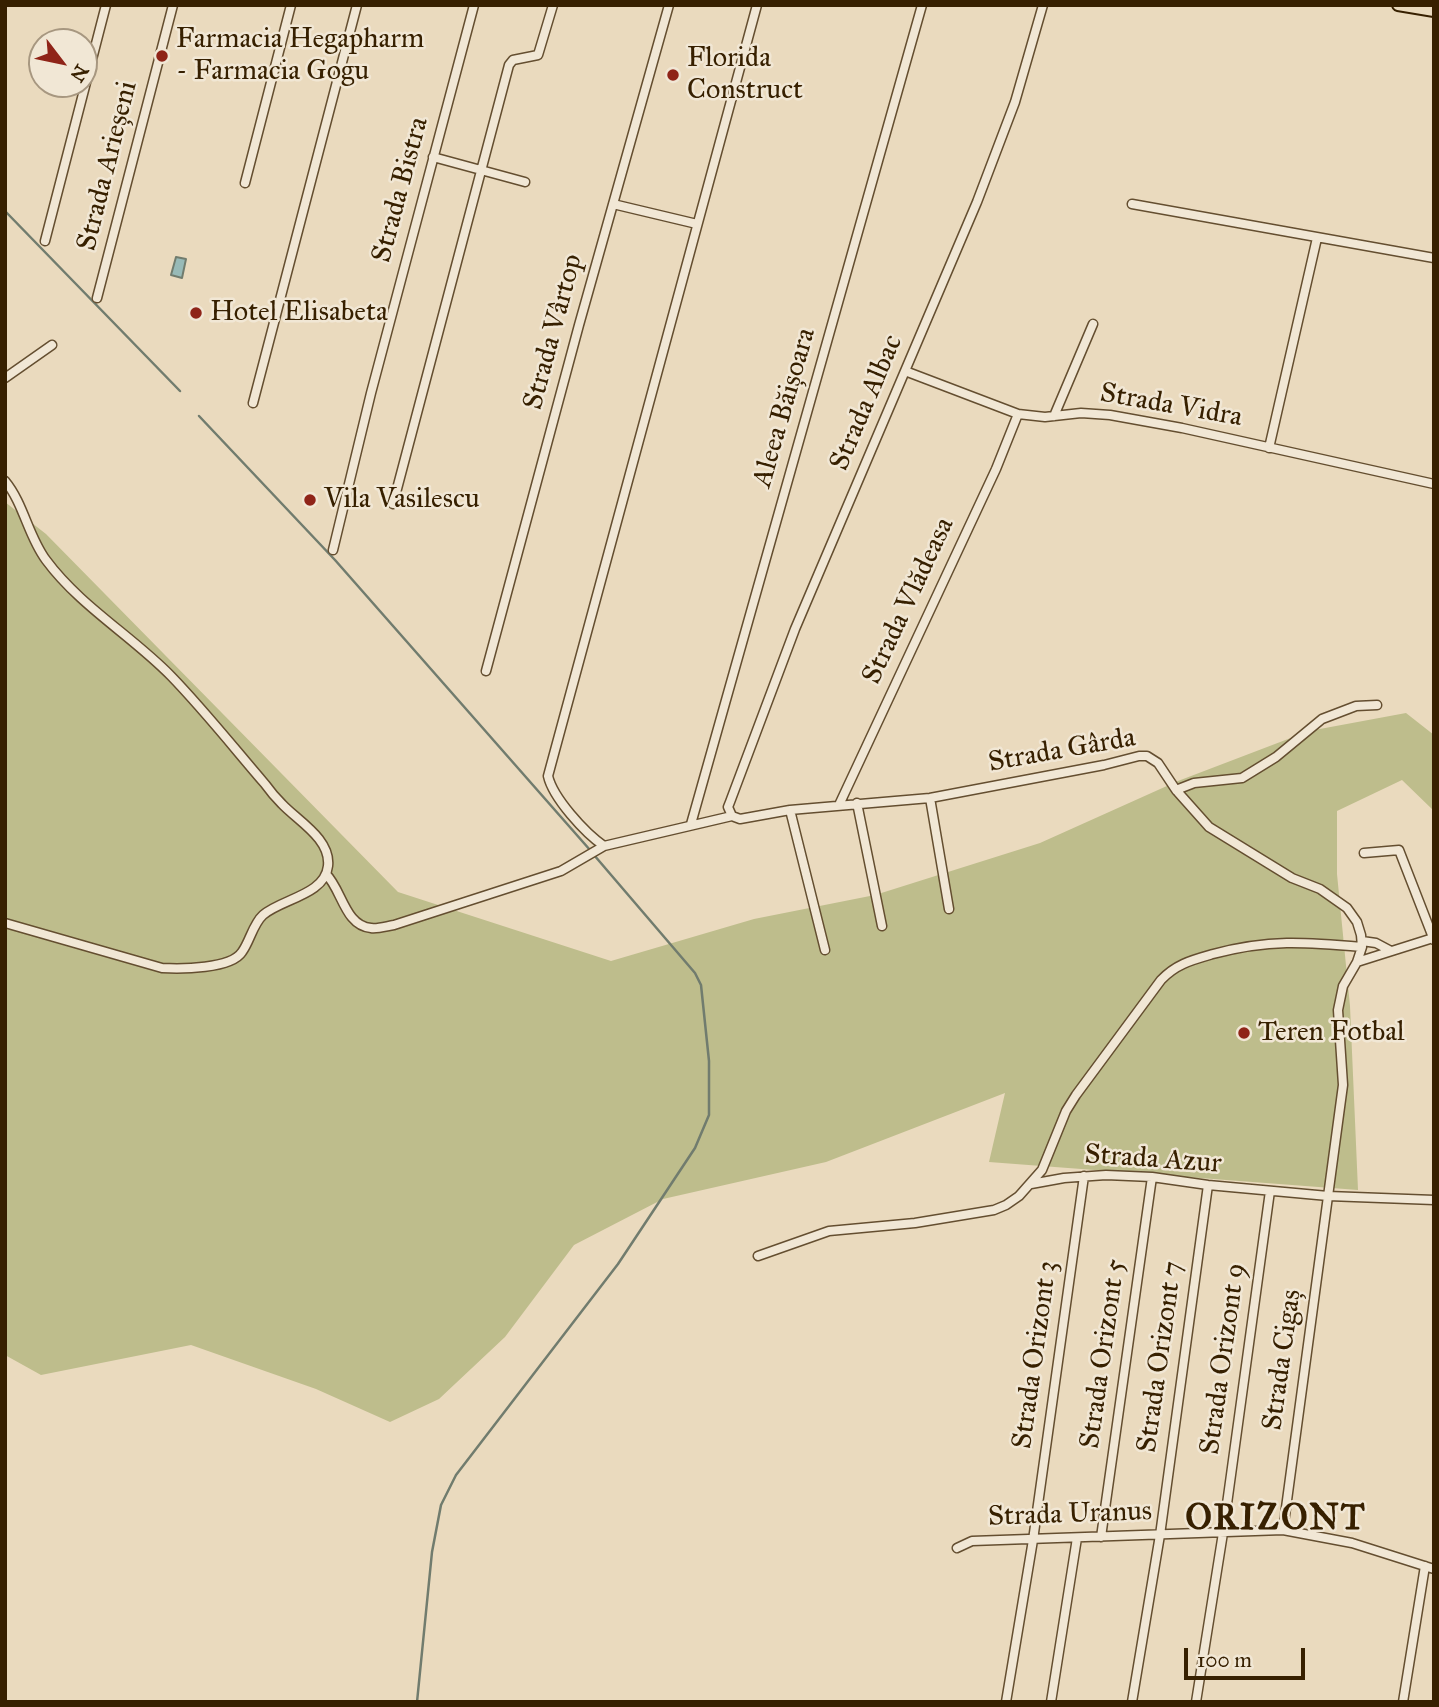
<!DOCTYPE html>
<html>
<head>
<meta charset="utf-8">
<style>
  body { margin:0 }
  #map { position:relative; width:1439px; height:1707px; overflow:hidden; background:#eadabe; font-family:"IM FELL Great Primer",serif }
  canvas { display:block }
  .frame { position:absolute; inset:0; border:7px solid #372000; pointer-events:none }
  .north { position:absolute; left:28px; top:28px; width:70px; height:70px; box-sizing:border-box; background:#f1e7d5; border:2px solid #a79780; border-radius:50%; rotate:122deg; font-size:19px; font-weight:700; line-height:28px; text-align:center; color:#372000 }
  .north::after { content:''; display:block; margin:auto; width:24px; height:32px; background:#8f2418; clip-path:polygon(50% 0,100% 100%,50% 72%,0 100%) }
  .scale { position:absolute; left:1184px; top:1648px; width:121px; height:32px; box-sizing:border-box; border:4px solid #372000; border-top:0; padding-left:9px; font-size:21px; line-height:24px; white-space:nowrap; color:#372000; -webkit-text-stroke:5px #f1e7d5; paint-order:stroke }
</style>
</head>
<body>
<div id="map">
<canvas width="1439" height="1707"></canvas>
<div class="frame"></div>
<div class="north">N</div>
<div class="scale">100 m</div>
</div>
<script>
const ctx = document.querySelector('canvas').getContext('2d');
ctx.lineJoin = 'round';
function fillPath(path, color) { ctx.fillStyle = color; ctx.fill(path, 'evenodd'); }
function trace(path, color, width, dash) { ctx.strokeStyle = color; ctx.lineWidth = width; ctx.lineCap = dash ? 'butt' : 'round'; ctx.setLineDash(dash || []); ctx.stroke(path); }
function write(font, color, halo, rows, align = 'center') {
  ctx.font = font + ' "IM FELL Great Primer",serif'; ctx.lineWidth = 5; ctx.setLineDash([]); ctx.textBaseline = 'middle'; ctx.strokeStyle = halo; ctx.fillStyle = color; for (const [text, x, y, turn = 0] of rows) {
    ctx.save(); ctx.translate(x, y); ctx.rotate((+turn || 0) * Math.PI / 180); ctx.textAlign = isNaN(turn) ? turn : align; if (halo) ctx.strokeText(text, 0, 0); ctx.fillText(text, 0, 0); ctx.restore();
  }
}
const green = new Path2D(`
  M5 502 46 534 398 892 611 961 754 919 875 895 1040 843 1178 781 1309 731 1406 713 1434 735V811L1402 780 1337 811V874L1350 1006 1358 1190 989 1162 1005 1093 826 1162 663 1199 574 1245 505 1337 439 1399 390 1422 316 1389 191 1345 41 1375 5 1355Z`);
const water = new Path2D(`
  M176 257 186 259 182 278 171 275Z`);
const stream = new Path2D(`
  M5 211 180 391
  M199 416 335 560 590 850
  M417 1702 432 1552 441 1505 456 1475 618 1264 695 1148 709 1115V1061L701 985 695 973 594 855`);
const minor = new Path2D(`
  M433 157 525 182
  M245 183 291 5
  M613 204 697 224
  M1132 204 1434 258
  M45 241 106 5
  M97 298 173 5
  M905 371 1018 414 1045 417 1081 413 1110 415 1182 428 1434 484
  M5 378 52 345
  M253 403 357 5
  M1054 416 1093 324
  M1269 448 1317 238
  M5 481C24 504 28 536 46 560 80 606 132 636 171 676 204 710 234 748 265 784 270 791 276 798 282 804 298 821 331 839 328 866 325 895 281 899 263 915 253 924 250 941 242 952 231 969 181 969 162 968L5 923
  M393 504 509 65 513 60 538 55 553 5
  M333 550 371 393 474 5
  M486 671 579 325 669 5
  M1176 790 1194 783 1242 778 1276 757 1322 719 1356 706 1377 705
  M930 798 949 909
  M857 803 882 926
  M839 805 996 469 1018 414
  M790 810 825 950
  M732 816 728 807 730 802 795 629 977 202 1015 102 1043 5
  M691 824 922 5
  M604 846 732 816 740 819 790 810 930 798 1104 765 1139 756H1147L1158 763 1176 790 1209 827 1292 878 1320 889 1347 908 1357 922 1361 935 1362 947 1357 962 1343 986 1338 1010 1343 1085 1283 1530
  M604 846C585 833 553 798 548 776L757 5
  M1364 853 1399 850 1434 940
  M326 874C342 890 345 926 371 928 378 929 387 926 394 925L561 871 604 846
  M1362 941 1376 943 1391 951
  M1357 962 1433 938
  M1031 1184 1064 1178 1106 1175 1152 1177 1208 1185 1328 1196 1434 1200
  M758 1256 829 1231 915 1223 994 1210 1006 1205 1019 1196 1042 1170 1066 1111 1076 1095 1161 980C1176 964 1192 960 1213 954 1269 939 1304 942 1362 947
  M1101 1537 1152 1177
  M957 1548 972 1541 1283 1530 1352 1543 1434 1569
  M1006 1702 1033 1540 1084 1176
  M1051 1702 1077 1538
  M1132 1702 1160 1535 1208 1185
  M1196 1702 1223 1533 1270 1191
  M1403 1702 1425 1566`);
const major = new Path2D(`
  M1398 5 1434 11`);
const markers = [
  [162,56,7,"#8f2418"],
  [673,75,7,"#8f2418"],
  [196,313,7,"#8f2418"],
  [310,500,7,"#8f2418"],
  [1244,1033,7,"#8f2418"]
];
const poiNames = [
  ["Farmacia Hegapharm",176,40],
  ["- Farmacia Gogu",176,72],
  ["Florida",687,59],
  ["Construct",687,91],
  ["Hotel Elisabeta",210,313],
  ["Vila Vasilescu",324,500],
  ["Teren Fotbal",1258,1033]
];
const streetNames = [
  ["Strada Arieșeni",108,166,-76],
  ["Strada Bistra",401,190,-75],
  ["Strada Vârtop",554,332,-75],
  ["Strada Albac",867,403,-67],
  ["Strada Vidra",1171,406,10],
  ["Aleea Băișoara",785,408,-74],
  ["Strada Vlădeasa",909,601,-65],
  ["Strada Gârda",1062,751,-10],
  ["Strada Azur",1153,1160,4],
  ["Strada Orizont 5",1104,1354,-82],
  ["Strada Orizont 3",1036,1355,-82],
  ["Strada Orizont 7",1161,1357,-82],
  ["Strada Orizont 9",1224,1359,-82],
  ["Strada Cigaș",1283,1360,-82],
  ["Strada Uranus",1070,1515,-2]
];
const districtNames = [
  ["ORIZONT",1276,1520]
];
fillPath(green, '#bebd8c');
fillPath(water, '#98bab7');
trace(water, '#717c6e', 2);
trace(stream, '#717c6e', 2.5);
trace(minor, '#644e30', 11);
trace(major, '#372000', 14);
trace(minor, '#f1e7d5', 8);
trace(major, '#eadabe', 10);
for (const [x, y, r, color] of markers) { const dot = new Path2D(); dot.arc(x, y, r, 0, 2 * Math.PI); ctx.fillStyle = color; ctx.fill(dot); trace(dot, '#f1e7d5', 2.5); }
write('28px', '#372000', '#f1e7d5', poiNames, 'left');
write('28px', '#372000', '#f1e7d5', streetNames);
ctx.letterSpacing = '2px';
write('bold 35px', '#372000', '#f1e7d5', districtNames);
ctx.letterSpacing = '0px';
</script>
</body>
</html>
